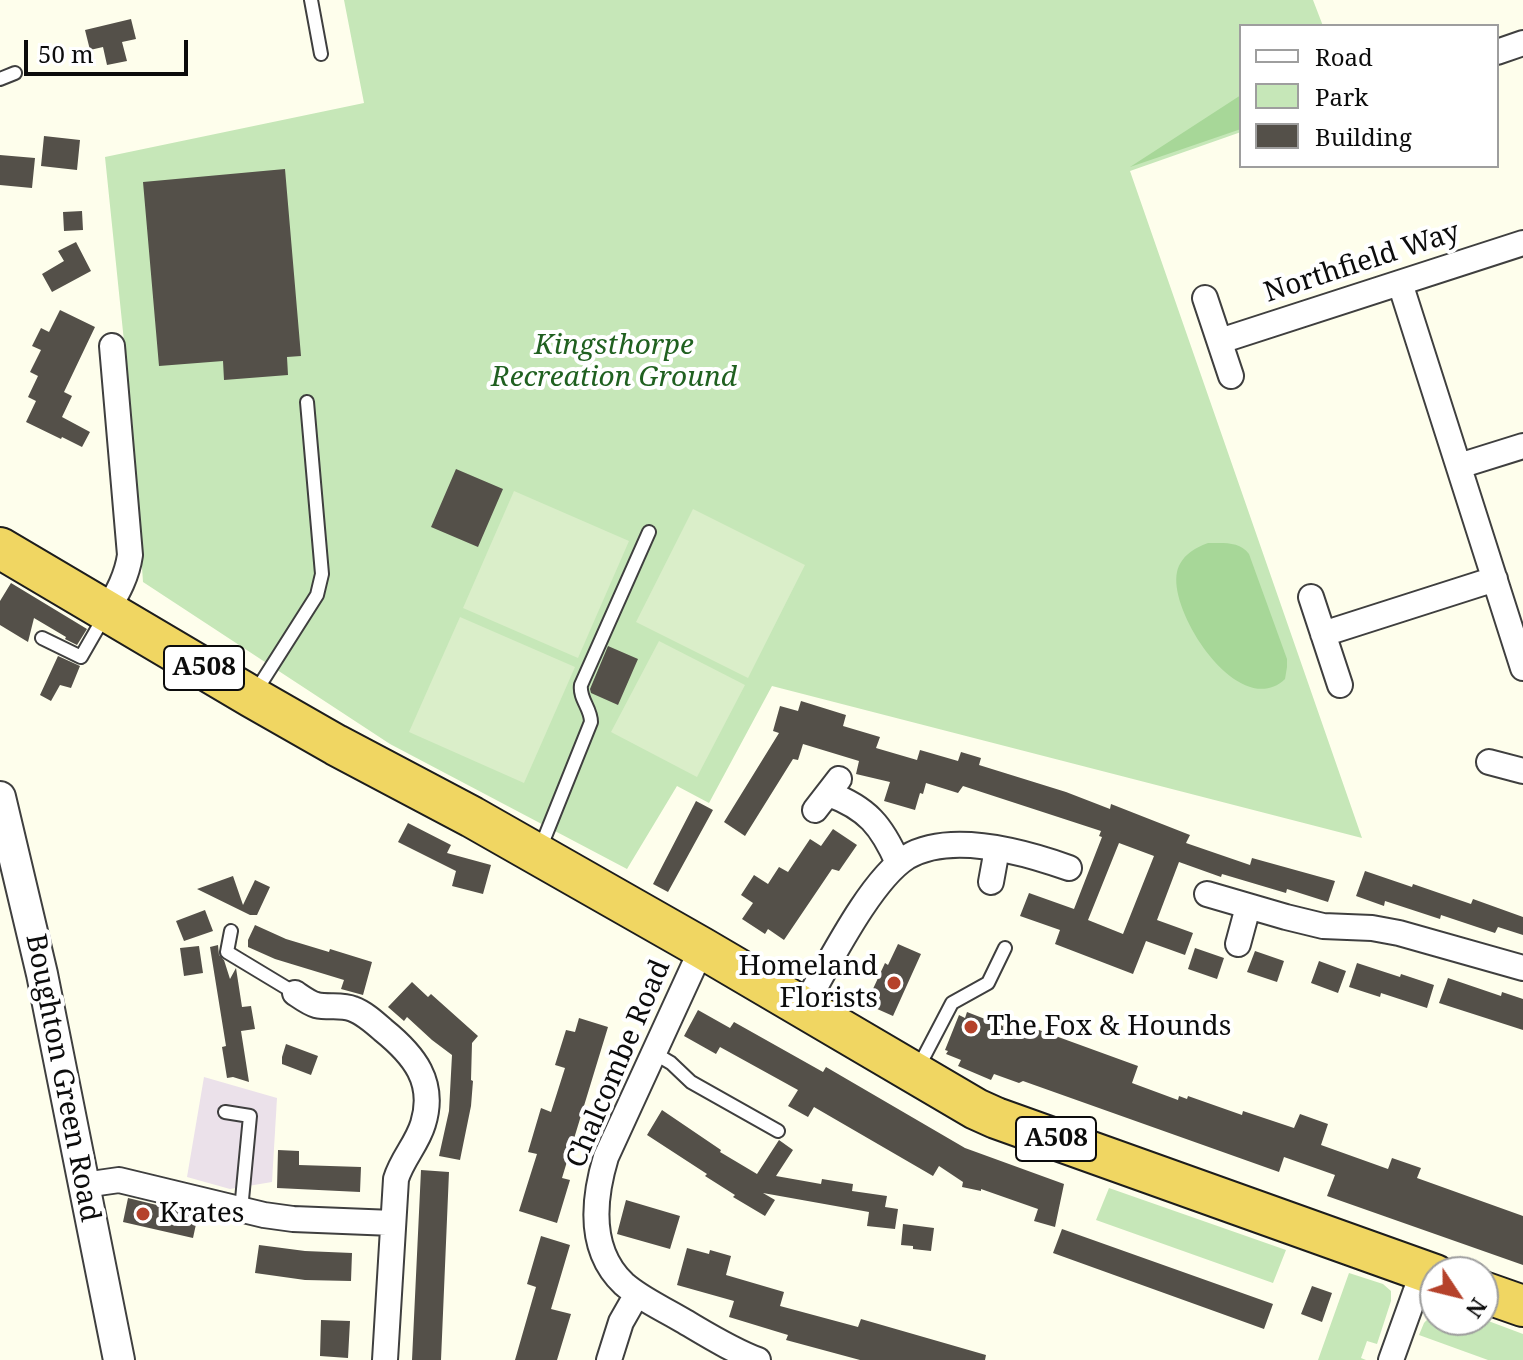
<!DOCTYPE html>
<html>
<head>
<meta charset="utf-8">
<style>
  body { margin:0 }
  #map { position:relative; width:1523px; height:1360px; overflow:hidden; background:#fefeec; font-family:"Noto Serif",serif }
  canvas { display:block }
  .legend { position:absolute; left:1239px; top:24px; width:260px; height:144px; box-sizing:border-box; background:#fff; border:2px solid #9e9e9e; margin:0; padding:10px 14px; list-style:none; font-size:24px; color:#0c0c0c }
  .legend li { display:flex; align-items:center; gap:16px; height:40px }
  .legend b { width:40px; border:2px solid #9e9e9e }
  .north { position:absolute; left:1419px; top:1256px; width:80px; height:80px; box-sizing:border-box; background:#fff; border:2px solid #9e9e9e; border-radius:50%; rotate:125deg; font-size:22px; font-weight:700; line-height:32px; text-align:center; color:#0c0c0c }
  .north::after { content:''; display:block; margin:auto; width:28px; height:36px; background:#b5422b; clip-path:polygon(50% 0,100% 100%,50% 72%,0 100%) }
  .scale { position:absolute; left:24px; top:40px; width:164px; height:36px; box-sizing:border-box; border:4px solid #0c0c0c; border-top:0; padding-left:10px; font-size:24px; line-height:28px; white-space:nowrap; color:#0c0c0c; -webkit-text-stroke:6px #fff; paint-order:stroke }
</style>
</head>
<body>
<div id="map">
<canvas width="1523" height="1360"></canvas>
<ul class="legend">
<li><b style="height:10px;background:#fff"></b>Road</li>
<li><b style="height:22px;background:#c6e7b8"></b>Park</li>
<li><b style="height:22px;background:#545049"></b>Building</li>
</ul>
<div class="north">N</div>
<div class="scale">50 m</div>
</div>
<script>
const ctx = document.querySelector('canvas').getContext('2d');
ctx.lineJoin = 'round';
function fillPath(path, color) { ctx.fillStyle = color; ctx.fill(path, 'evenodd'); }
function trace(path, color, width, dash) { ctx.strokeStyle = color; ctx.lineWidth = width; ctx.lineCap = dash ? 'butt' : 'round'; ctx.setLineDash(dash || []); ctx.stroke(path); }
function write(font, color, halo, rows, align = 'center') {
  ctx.font = font + ' "Noto Serif",serif'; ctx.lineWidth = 8; ctx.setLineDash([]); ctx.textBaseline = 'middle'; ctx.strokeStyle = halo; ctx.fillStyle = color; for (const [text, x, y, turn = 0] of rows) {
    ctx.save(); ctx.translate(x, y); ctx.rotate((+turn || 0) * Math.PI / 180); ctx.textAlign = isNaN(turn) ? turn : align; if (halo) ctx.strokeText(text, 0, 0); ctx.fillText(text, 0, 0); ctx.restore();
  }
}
const industrial = new Path2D(`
  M204 1077 277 1098 272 1182 230 1189 187 1177Z`);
const green = new Path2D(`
  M344 0H1313L1323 26H1241V132L1130 171 1362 838 772 686 709 803 677 786 627 869 390 744 143 582 132 419 105 157 364 103Z
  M1109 1188 1286 1250 1273 1283 1096 1220Z
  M1349 1273 1383 1284 1391 1291V1301L1377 1344 1367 1341 1361 1358 1366 1360H1318Z
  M1435 1311V1320L1483 1319 1523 1334V1360H1488L1419 1335 1424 1323Z`);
const forest = new Path2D(`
  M1241 95V129L1130 167Z
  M1208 543C1223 543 1240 541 1249 554L1287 659V667L1285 679C1240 722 1168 613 1177 572 1181 556 1194 548 1208 543Z`);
const pitch = new Path2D(`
  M514 491 629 541 578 658 463 608Z
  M693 509 805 565 748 678 636 622Z
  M460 617 575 667 524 783 409 732Z
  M659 641 745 685 697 777 611 732Z`);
const building = new Path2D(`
  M131 19 136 39 122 42 127 61 107 65 103 47 90 50 85 30Z
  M44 136 80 140 77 170 41 166Z
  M0 155 35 158 32 188 0 185Z
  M285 169 301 356 287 357 288 375 224 380 223 361 159 366 143 182Z
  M82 211 83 230 64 231 63 212Z
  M76 242 91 271 52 292 42 274 64 261 58 251Z
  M60 310 95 327 64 392 72 396 62 417 90 432 82 447 62 437 61 439 26 422 36 401 28 397 38 376 30 372 41 350 32 346 41 328 49 332Z
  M456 469 503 489 478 547 431 527Z
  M11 583 87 629 77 645 65 639 66 637 34 618 28 642 0 625V601Z
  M608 646 638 659 618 705 591 693 590 689Z
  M58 656 80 666 71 688 60 685 51 701 40 695Z
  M801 701 846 715 843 726 880 737 876 748 917 760 920 750 958 761 961 752 981 758 979 765 1066 792 1110 809 1111 804 1190 835 1186 843 1250 865 1252 858 1335 881 1328 902 1287 889 1286 893 1222 874 1221 877 1179 862 1157 920 1193 933 1185 955 1146 941 1133 974 1055 944 1060 930 1020 916 1029 893 1074 909 1102 837 1099 836 1101 831 963 786 958 793 926 783 923 794 920 793 915 810 884 801 890 782 856 774 859 761 803 744 798 760 793 759 745 836 724 822 779 733 773 731 780 706 798 711ZM1119 843 1154 856 1123 934 1088 920Z
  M696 801 713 810 668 892 653 884Z
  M408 823 451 845 447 853 491 865 483 894 452 886 456 871 398 842Z
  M833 829 857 845 839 871 832 869 784 940 768 929 765 934 742 919 753 903 741 895 754 875 768 884 779 867 788 872 810 839 821 846Z
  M1365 871 1412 887 1413 884 1471 904 1473 899 1523 917V935L1498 927 1495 933 1441 915 1440 919 1385 901 1384 906 1356 896Z
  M233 876 243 905 255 880 270 887 257 915H250L197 889Z
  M205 910 213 931 184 941 176 921Z
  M255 925 286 939 329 952 330 949 372 962 363 995 341 989 344 980 275 959 248 947V940Z
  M898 944 921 954 893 1016 866 1004 885 963 888 965Z
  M218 945 219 955 224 960 230 979 236 968 242 1007 251 1006 255 1029 241 1031 249 1082 233 1077 227 1078 222 1047 226 1046 210 947Z
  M199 946 203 973 184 976 180 948Z
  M1195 948 1224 958 1217 979 1188 969Z
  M1255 951 1284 961 1277 982 1247 972Z
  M1319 961 1346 971 1338 993 1311 983Z
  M1357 963 1400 977 1401 974 1434 985 1427 1008 1381 993 1380 997 1349 987Z
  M1448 978 1501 996 1502 992 1523 999V1030L1439 1003Z
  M412 982 428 997 431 994 478 1036 472 1043 471 1080 473 1081 471 1106 460 1160 439 1156 449 1111 452 1055 432 1040 407 1017 404 1021 388 1007Z
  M698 1010 730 1028 734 1022 823 1072 826 1067 965 1148 1064 1184 1055 1227 1034 1221 1038 1209 981 1189V1191L962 1187 963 1182 939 1166 933 1176 814 1107 808 1117 788 1106 798 1090 720 1047 716 1054 684 1036Z
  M967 1012 1003 1026 1006 1018 1138 1066 1132 1083 1178 1100 1179 1096 1187 1099 1188 1096 1242 1115 1243 1111 1294 1128 1300 1114 1328 1124 1321 1145 1388 1169 1392 1158 1421 1168 1417 1178 1523 1216V1265L1327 1196 1335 1175 1284 1157 1279 1172 1023 1081 1019 1083 994 1074 991 1080 958 1066 961 1060 946 1054 948 1051 945 1050 959 1015 965 1018Z
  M579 1018 608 1027 562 1178 570 1180 557 1223 519 1211 537 1154 528 1152 541 1108 551 1112 565 1068 555 1065 566 1030 575 1032Z
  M286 1044 318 1056 311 1075 282 1064V1057Z
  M662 1110 721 1150 720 1152 757 1174 779 1140 793 1150 776 1176 821 1184 822 1179 853 1184 852 1191 887 1196 885 1207 898 1209 895 1229 867 1226 869 1212 763 1193 775 1200 765 1216 733 1197 735 1195 705 1176 707 1174 647 1135Z
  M278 1150 299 1151V1165L361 1167 360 1192 277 1188Z
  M421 1170 449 1172 441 1360H412Z
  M128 1198 198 1215 193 1238 123 1222Z
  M626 1200 680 1216 670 1249 617 1234Z
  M903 1224 934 1228 931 1251 913 1249V1246L901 1245Z
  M1062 1229 1273 1304 1264 1329 1053 1253Z
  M541 1236 570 1245 551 1309 571 1314 557 1360H515L536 1287 527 1284Z
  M259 1245 305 1251 352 1253 351 1281 305 1280 255 1273Z
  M687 1248 709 1254 710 1250 731 1256 726 1275 784 1292 780 1306 858 1327 861 1319 986 1355 985 1360H860L786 1340 788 1335 729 1317 734 1301 677 1285Z
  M1312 1286 1332 1293 1322 1322 1301 1314Z
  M321 1320 350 1321 348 1358 320 1356Z`);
const service = new Path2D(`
  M311 0 321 54
  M0 79 15 73
  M42 638 81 657 104 617
  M256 691 317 595 322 574 307 402
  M540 849 591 722C591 708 579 699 581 685L649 532
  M231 931 227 952 295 993
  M654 1053 671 1063 691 1082 778 1131
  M918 1068 952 1003 988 983 1005 948
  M225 1112 250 1116 241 1210`);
const minor = new Path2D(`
  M1497 52 1523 43
  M1400 283 1523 668
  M1205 298 1231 376
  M1220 341 1523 243
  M1459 466 1523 446
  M1311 597 1340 685
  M107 611C118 592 127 576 130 555L112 346
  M1323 634 1495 579
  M1489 762 1523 771
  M829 794C867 808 882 826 898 863
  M815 810 839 779
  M991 882 997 849
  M1207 894 1286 917 1323 926 1372 928 1399 933 1523 968
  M1238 944 1248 907
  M702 948 606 1157C593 1200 588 1250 624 1284 641 1299 662 1308 682 1320 706 1334 731 1350 758 1360
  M295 993C301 997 309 1003 316 1005 329 1008 341 1004 353 1009 364 1013 374 1022 383 1030 414 1055 436 1082 423 1124 417 1144 402 1159 396 1179L385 1360
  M803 1008C827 968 869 881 907 857 951 831 1024 852 1069 868
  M84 1185 119 1180 264 1215 293 1219 393 1223
  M609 1360 621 1322 637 1294
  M1391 1360 1423 1271`);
const tertiary = new Path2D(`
  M0 797 42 974 119 1360`);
const trunk = new Path2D(`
  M0 548 252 697 336 745 472 817 702 948 976 1109 996 1118 1435 1275
  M1483 1292 1523 1306`);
const markers = [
  [894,983,8,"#b5422b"],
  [971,1027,8,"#b5422b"],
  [143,1214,8,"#b5422b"]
];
const shields = [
  [204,668,80],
  [1056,1139,80]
];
const shieldNames = [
  ["A508",204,668],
  ["A508",1056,1139]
];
const streetNames = [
  ["Northfield Way",1362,263,-18],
  ["Chalcombe Road",619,1064,-67],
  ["Boughton Green Road",62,1078,79]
];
const parkNames = [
  ["Kingsthorpe",614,346],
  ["Recreation Ground",614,378]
];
const poiNames = [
  ["Homeland",878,967,"right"],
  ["Florists",878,999,"right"],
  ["The Fox & Hounds",987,1027],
  ["Krates",159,1214]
];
fillPath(industrial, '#ebe1ea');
fillPath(green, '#c6e7b8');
fillPath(forest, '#a7d798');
fillPath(pitch, '#daeec9');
fillPath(building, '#545049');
trace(service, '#3f3f3f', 16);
trace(minor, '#3f3f3f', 28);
trace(tertiary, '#3f3f3f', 34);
trace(trunk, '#1d1d1d', 44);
trace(service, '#fff', 12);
trace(minor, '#fff', 24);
trace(tertiary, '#fff', 30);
trace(trunk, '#f0d662', 40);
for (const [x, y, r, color] of markers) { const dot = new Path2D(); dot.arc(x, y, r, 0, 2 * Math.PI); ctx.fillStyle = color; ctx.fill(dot); trace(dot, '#fff', 3); }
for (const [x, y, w] of shields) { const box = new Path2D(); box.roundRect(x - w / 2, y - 22, w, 44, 6); ctx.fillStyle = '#fff'; ctx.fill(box); trace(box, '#0c0c0c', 2); }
write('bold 26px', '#0c0c0c', null, shieldNames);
write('28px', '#0c0c0c', '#fff', streetNames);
write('italic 28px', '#206020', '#fff', parkNames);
write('28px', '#0c0c0c', '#fff', poiNames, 'left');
</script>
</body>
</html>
